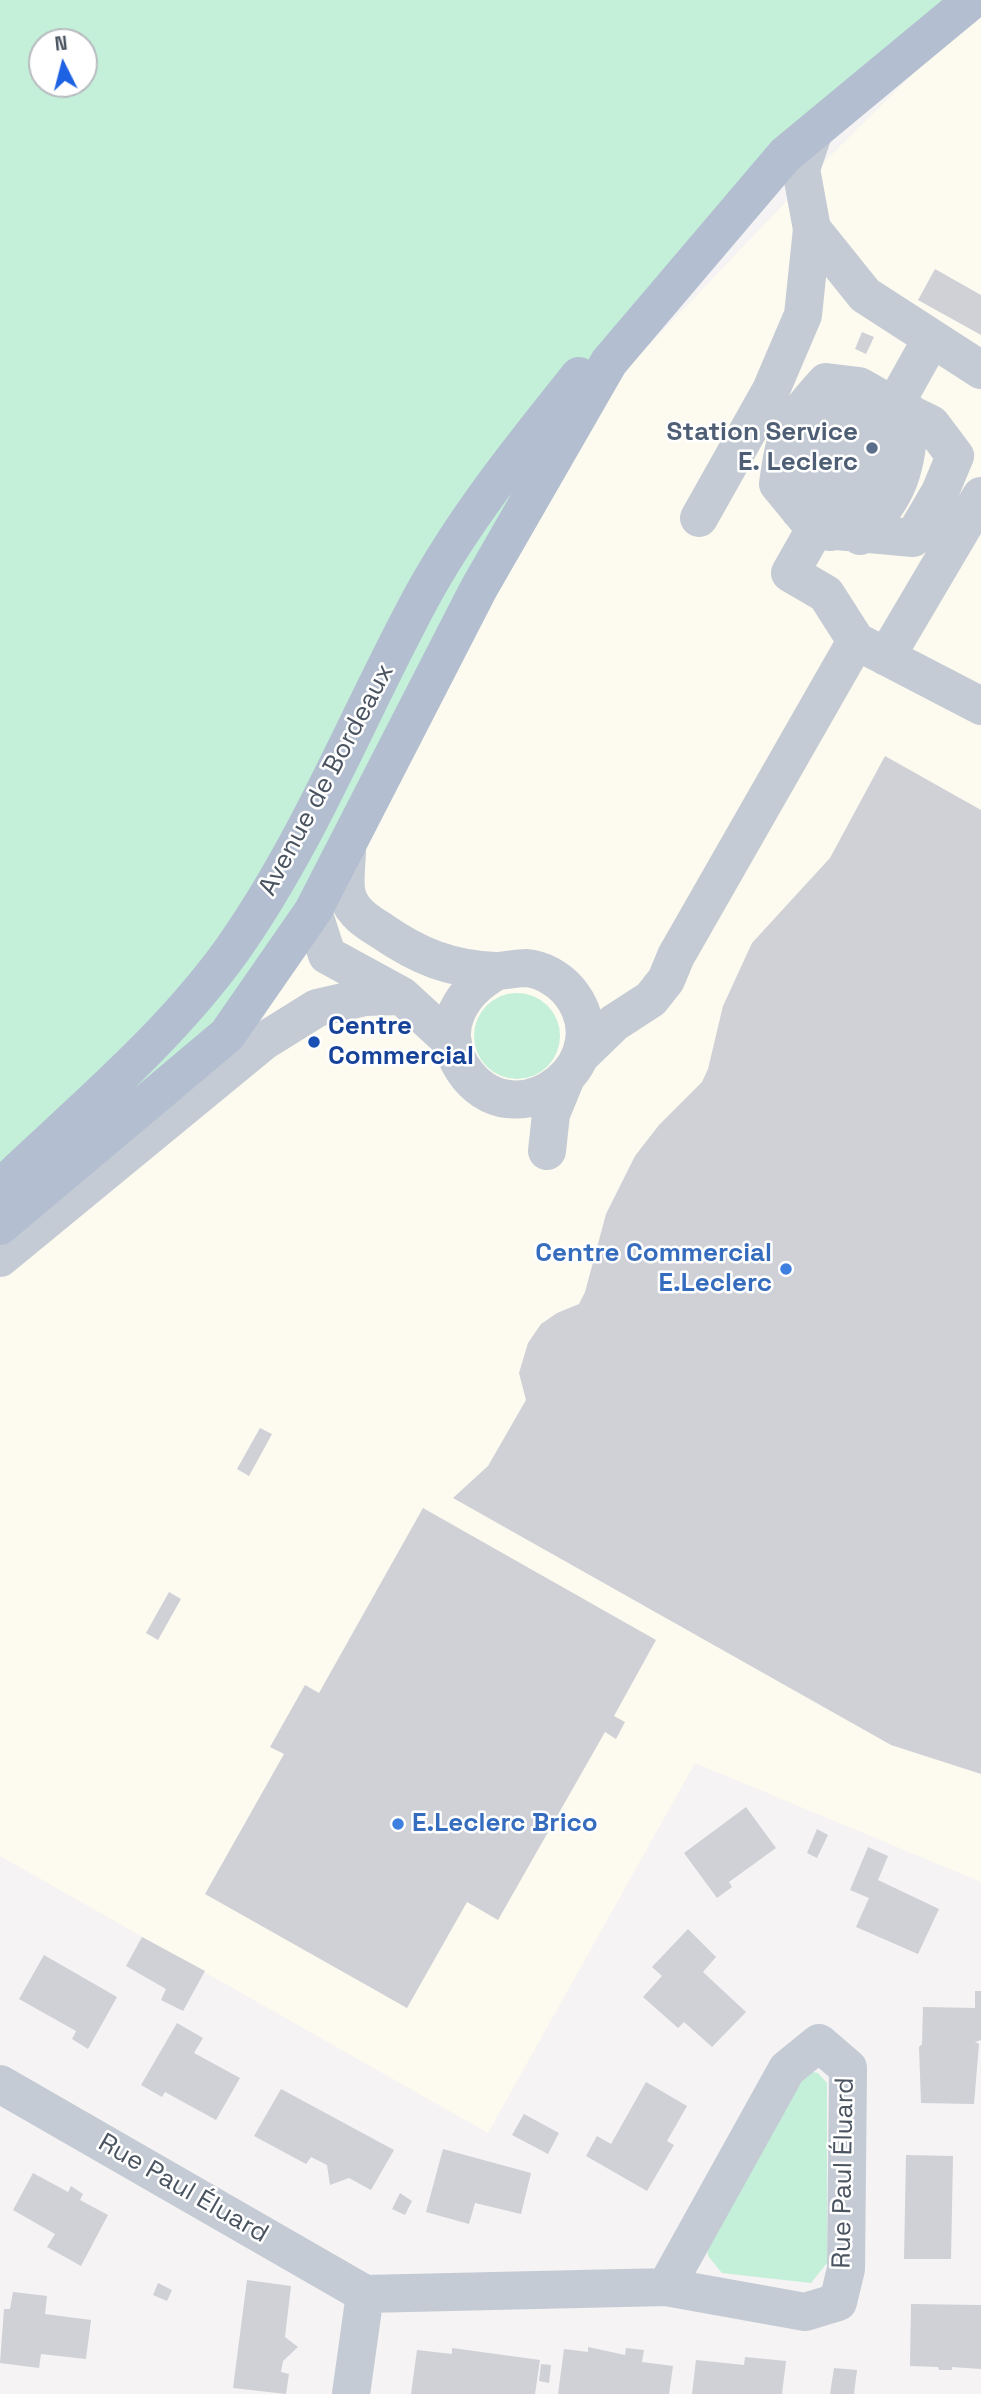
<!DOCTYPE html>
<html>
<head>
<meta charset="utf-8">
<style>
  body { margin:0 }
  #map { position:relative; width:981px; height:2394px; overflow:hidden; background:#f5f3f3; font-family:"Space Grotesk",sans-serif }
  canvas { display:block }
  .north { position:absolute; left:28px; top:28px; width:70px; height:70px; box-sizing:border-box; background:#fff; border:2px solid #b7bbbf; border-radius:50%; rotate:354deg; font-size:19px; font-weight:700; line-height:28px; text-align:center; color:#4a5460 }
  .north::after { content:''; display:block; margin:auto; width:24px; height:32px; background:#1e62e4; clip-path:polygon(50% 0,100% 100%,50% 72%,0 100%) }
</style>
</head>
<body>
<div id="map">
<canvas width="981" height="2394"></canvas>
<div class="north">N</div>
</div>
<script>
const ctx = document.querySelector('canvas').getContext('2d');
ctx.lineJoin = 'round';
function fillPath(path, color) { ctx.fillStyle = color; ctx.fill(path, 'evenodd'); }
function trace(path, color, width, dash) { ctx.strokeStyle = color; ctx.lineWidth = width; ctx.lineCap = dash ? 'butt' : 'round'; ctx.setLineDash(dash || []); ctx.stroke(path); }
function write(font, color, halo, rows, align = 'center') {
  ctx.font = font + ' "Space Grotesk",sans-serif'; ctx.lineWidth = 5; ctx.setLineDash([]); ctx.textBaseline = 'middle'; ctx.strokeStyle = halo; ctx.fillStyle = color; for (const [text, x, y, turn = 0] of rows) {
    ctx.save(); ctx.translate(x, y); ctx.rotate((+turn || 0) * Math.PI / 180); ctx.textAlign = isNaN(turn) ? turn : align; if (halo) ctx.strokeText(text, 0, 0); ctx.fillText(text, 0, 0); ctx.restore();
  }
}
const commercial = new Path2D(`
  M981 18V1882L695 1763 488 2133 0 1856V1272L242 1072 265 1014 518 526 634 361 821 165 921 66Z`);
const green = new Path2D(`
  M0 0H972L785 155 609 362 227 1035 0 1226ZM42 42H84V84H42Z
  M474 1036a43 43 0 1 1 86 0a43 43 0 1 1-86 0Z
  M808 2071 818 2073 827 2083V2263L811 2283 722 2273 708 2256 707 2243Z`);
const building = new Path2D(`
  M935 269 981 295V335L918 300Z
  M862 332 874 337 866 354 855 349Z
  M885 756 981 810V1774L891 1745 453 1498 488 1466 526 1400 519 1373 528 1343 541 1324 557 1313 579 1304 585 1292 606 1214 635 1156 659 1125 702 1082 708 1069 723 1006 752 943 830 858Z
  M260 1428 272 1434 249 1476 237 1469Z
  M423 1508 656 1640 614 1716 625 1722 616 1739 605 1732 498 1920 467 1902 407 2008 205 1894 284 1754 270 1747 305 1685 319 1693Z
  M169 1592 181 1599 158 1640 146 1633Z
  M746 1807 776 1848 729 1882 732 1887 717 1898 684 1853Z
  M817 1829 828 1835 817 1858 807 1853Z
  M868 1847 888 1856 878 1880 939 1909 918 1954 856 1927 869 1898 850 1890Z
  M688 1929 716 1957 703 1972 746 2012 712 2047 684 2022 678 2028 643 1997 662 1976 652 1967Z
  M142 1937 205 1971 183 2011 161 2000 166 1989 126 1966Z
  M44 1955 117 1997 88 2049 72 2039 76 2031 19 1999Z
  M975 1991H981V2040L975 2042 979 2044 974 2104 921 2103 919 2047 922 2044 923 2007 975 2008Z
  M177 2023 203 2038 194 2053 240 2078 216 2120 165 2092 162 2097 141 2085Z
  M646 2082 687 2106 667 2141 674 2145 647 2191 586 2156 597 2136 611 2144Z
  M281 2089 394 2150 371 2190 349 2178 330 2185 327 2165 311 2157 306 2164 254 2136Z
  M524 2114 559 2133 548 2154 512 2135Z
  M443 2149 531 2173 521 2214 475 2203 469 2224 426 2212Z
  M906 2155 953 2156 951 2259H904Z
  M33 2173 68 2192 71 2186 83 2194 80 2200 108 2215 81 2266 47 2247 55 2234 13 2210Z
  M400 2193 412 2201 405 2215 392 2209Z
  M247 2280 291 2286 285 2337 298 2347 283 2361 281 2372 289 2374 286 2394 233 2388Z
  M158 2283 172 2290 167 2301 153 2295Z
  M13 2292 47 2296 45 2314 91 2320 86 2359 41 2354 39 2368 0 2363 4 2309H10Z
  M911 2304 981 2305V2369L952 2367V2370H939L938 2367 910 2366Z
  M588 2347 625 2355 626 2348 644 2350 642 2362 673 2366 669 2394H558L564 2349 588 2352Z
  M452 2348 540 2360 535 2394H411L417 2350 452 2354Z
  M745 2357 786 2361 782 2394H692L696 2360 744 2365Z
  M541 2364 551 2365 549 2383 539 2381Z
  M834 2368 857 2370 854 2394H830Z`);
const minor = new Path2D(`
  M814 131 801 169 812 229 865 295 981 370
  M791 469 823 426 868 391
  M799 510 852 436 894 406
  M699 518 771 390 803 315 812 229
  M815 529 913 538 940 492 955 456 931 424 894 406
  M830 532 878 454 894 406
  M860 536C901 492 906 472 910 413
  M856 641 826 594 790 573 815 529 778 484C785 431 790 422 826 382L859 386 894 406 932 338
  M886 657 981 496
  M347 850C347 864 343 885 348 898 354 914 368 922 382 931 418 956 450 969 495 971 505 971 516 968 526 968 542 969 558 979 568 990 625 1058 522 1141 468 1076 435 1035 457 993 497 971
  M313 911 327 955 402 996 453 1043
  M580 1056 614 1023 651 999 666 980 676 956 856 641 981 706
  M547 1151 551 1114 565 1080
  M0 1258 264 1041 317 1008 365 997 402 996
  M0 2084 365 2294 351 2394
  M365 2294 666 2287 805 2312 838 2302 846 2269 848 2068 819 2043 787 2069 666 2287`);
const major = new Path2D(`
  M0 1188C80 1112 168 1039 232 950 309 841 357 717 420 600 463 520 522 447 579 376
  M0 1226 227 1035 313 911 479 588 609 362 785 155 972 0`);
const markers = [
  [872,448,7,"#5c6f8a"],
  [314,1042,7,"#1a4fb4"],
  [786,1269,7,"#3f7fe0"],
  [398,1824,7,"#3f7fe0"]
];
const serviceNames = [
  ["Station Service",858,433],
  ["E. Leclerc",858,463]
];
const streetNames = [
  ["Avenue de Bordeaux",327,780,-62],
  ["Rue Paul Éluard",844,2173,-89],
  ["Rue Paul Éluard",183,2189,30]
];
const transitNames = [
  ["Centre",328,1027],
  ["Commercial",328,1057]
];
const shopNames = [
  ["Centre Commercial",772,1254],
  ["E.Leclerc",772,1284],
  ["E.Leclerc Brico",412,1824,"left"]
];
fillPath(commercial, '#fdfaef');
fillPath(green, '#c4f0d9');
fillPath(building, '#cfd1d7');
trace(minor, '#c4cbd4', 38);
trace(major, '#b3bfd0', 38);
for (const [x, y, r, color] of markers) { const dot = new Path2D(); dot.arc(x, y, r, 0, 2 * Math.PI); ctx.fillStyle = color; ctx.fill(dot); trace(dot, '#fff', 2.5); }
write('bold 26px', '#4e5e75', '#fff', serviceNames, 'right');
write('26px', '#4a5460', '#fff', streetNames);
write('bold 26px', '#164399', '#fff', transitNames, 'left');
write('bold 26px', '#366cbe', '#fff', shopNames, 'right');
</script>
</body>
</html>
